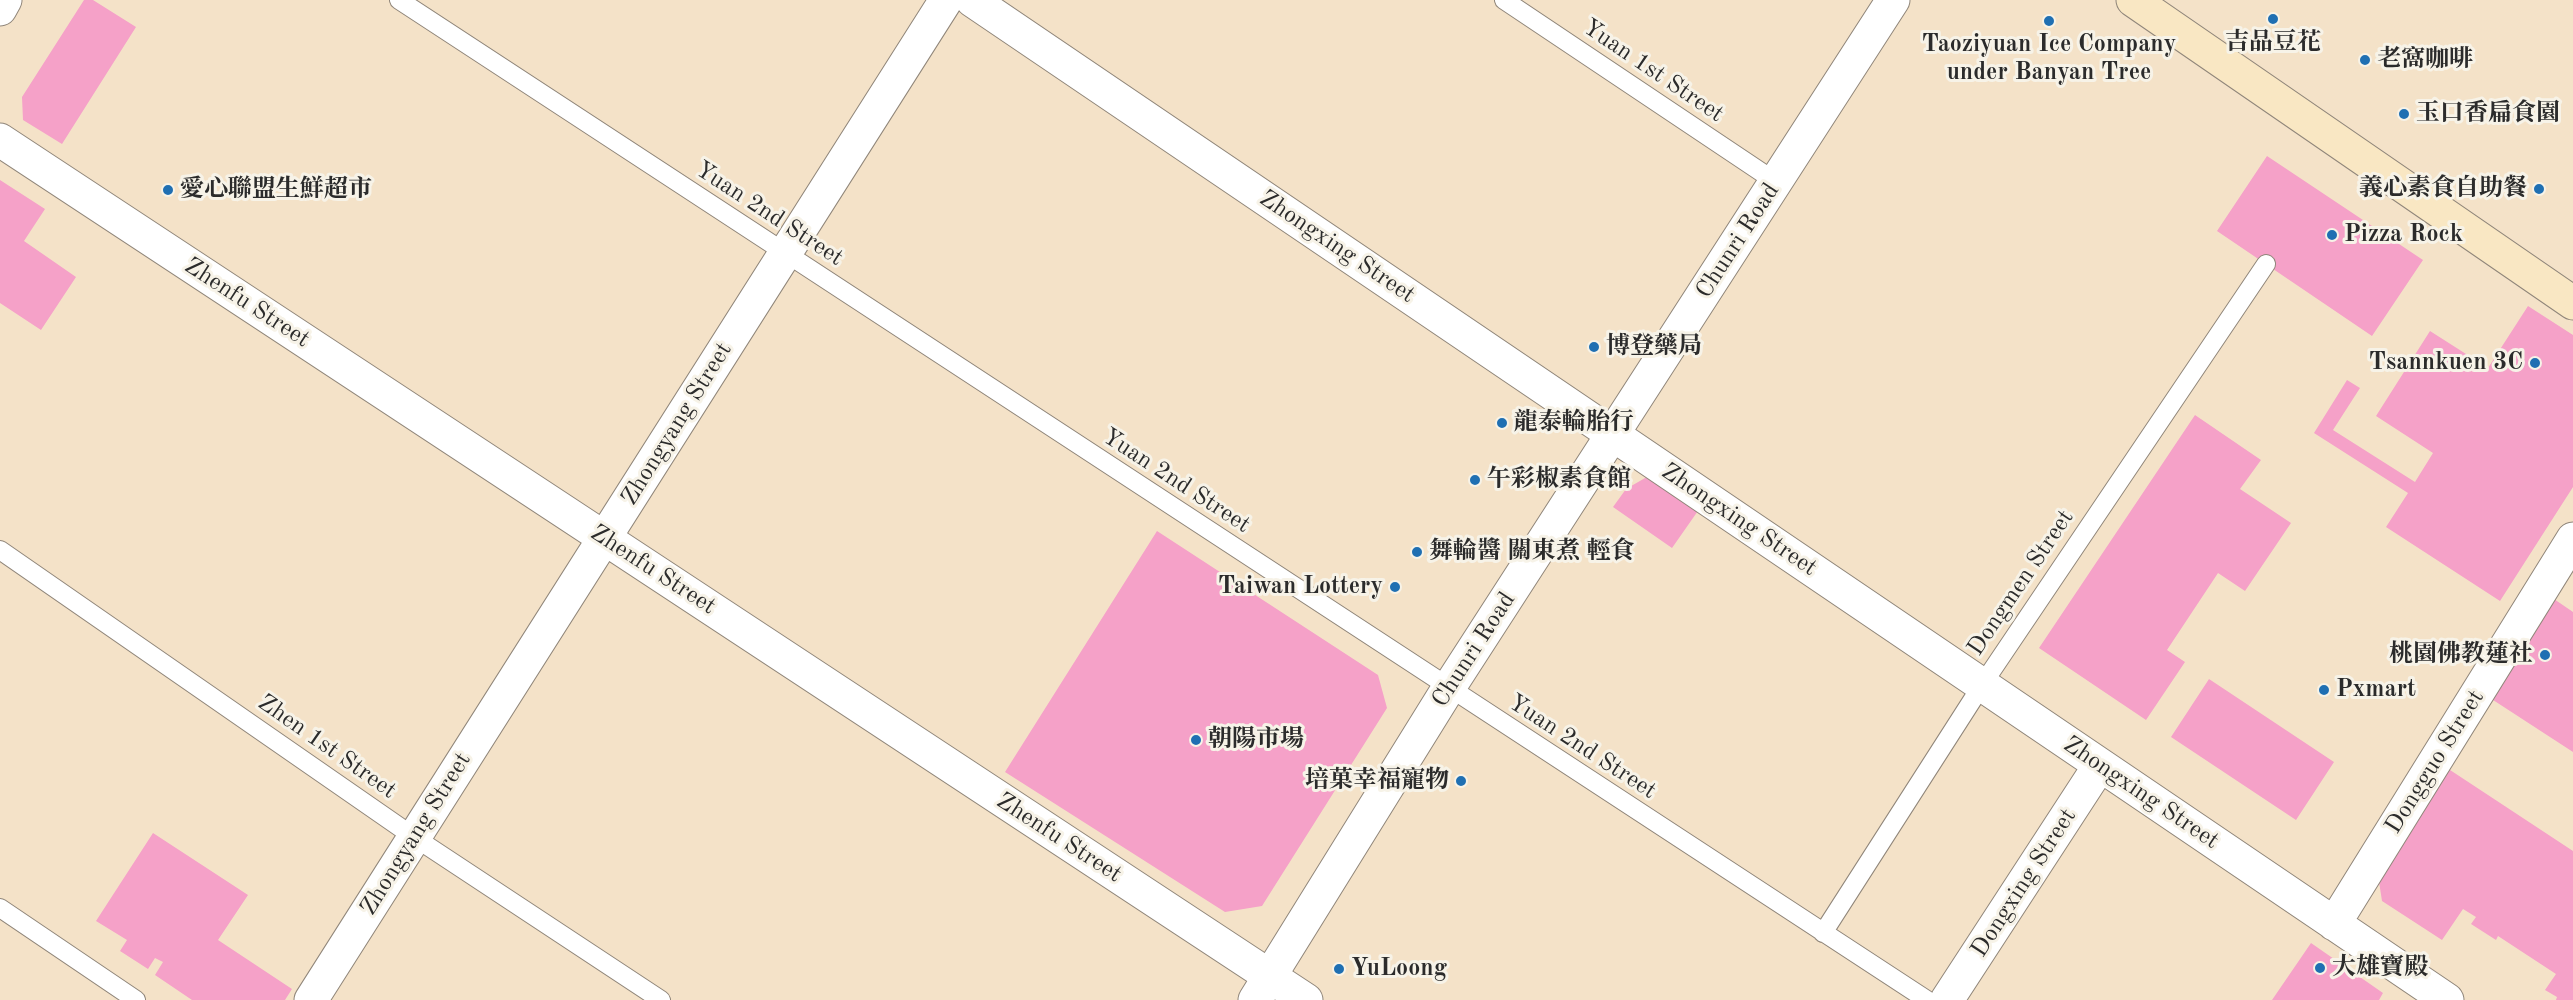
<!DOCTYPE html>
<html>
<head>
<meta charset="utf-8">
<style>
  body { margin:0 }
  canvas { display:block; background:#f4e2c8 }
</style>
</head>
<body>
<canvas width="2573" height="1000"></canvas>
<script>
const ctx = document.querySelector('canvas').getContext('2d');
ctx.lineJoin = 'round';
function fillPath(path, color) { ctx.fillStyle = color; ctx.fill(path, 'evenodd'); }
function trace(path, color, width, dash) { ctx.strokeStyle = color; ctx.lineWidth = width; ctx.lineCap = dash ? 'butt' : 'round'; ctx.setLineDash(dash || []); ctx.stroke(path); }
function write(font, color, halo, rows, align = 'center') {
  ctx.font = font + ' "Old Standard TT","Noto Serif TC",serif'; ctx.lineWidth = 6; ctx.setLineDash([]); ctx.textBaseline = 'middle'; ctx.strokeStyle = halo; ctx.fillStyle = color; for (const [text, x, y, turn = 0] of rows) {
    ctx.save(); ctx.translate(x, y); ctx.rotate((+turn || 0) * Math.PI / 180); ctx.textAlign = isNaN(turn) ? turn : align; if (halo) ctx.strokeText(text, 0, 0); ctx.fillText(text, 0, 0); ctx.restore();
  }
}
const building = new Path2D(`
  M84 0H93L136 27 62 144 23 120 22 97Z
  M2267 156 2423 260 2372 336 2217 231Z
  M0 180 45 209 24 241 76 277 41 330 0 303Z
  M2528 306 2573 335V487L2500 601 2386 527 2408 493 2314 433 2347 380 2360 388 2333 430 2415 482 2433 453 2376 416 2430 331 2488 368Z
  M2195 415 2261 460 2240 489 2291 523 2245 591 2218 573 2167 650 2185 662 2146 720 2039 648Z
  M1652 474 1700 508 1672 548 1613 507 1626 489Z
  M1157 531 1378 675 1387 708 1262 906 1225 912 1005 772Z
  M2554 599 2573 612V752L2490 698Z
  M2209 679 2334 762 2296 820 2171 737Z
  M2447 768 2573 851V1000H2556L2557 997 2545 990 2556 974 2498 936 2496 940 2471 924 2476 917 2463 909 2442 940 2382 901 2378 875Z
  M153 833 248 895 218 940 292 989 285 1000H192L155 975 163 962 155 958 148 969 120 951 127 940 96 921Z
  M2311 943 2383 993 2379 1000H2272Z`);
const service = new Path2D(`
  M399 0 1927 1000
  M1504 0 1776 182
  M0 550 414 837 661 1000
  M0 908 136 1000
  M1823 933 1982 685 2266 264`);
const minor = new Path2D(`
  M972 0 2447 1000
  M0 9 5 0
  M0 140 1306 1000
  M2334 924 2573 539
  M311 1000 946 0
  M1947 1000 2100 765`);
const tertiary = new Path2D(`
  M1255 1000 1448 689 1893 0`);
const secondary = new Path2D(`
  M2133 0 2573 303`);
const markers = [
  [2273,19,6,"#1f6fb2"],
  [2049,21,6,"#1f6fb2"],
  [2365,60,6,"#1f6fb2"],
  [2404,114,6,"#1f6fb2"],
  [2539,189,6,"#1f6fb2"],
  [168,190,6,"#1f6fb2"],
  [2332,235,6,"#1f6fb2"],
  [1594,347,6,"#1f6fb2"],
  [2535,363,6,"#1f6fb2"],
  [1502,423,6,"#1f6fb2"],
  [1475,480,6,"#1f6fb2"],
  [1417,552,6,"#1f6fb2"],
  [1395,587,6,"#1f6fb2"],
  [2545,655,6,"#1f6fb2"],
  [2324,690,6,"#1f6fb2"],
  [1196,740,6,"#1f6fb2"],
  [1461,781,6,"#1f6fb2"],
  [2320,968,6,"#1f6fb2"],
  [1339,969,6,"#1f6fb2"]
];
const poiNames = [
  ["吉品豆花",2273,43,"center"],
  ["Taoziyuan Ice Company",2049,45,"center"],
  ["under Banyan Tree",2049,73,"center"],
  ["老窩咖啡",2377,60],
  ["玉口香扁食園",2416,114],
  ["義心素食自助餐",2527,189,"right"],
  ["愛心聯盟生鮮超市",180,190],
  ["Pizza Rock",2344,235],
  ["博登藥局",1606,347],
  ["Tsannkuen 3C",2523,363,"right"],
  ["龍泰輪胎行",1514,423],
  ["午彩椒素食館",1487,480],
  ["舞輪醬 關東煮 輕食",1429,552],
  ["Taiwan Lottery",1383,587,"right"],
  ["桃園佛教蓮社",2533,655,"right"],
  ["Pxmart",2336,690],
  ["朝陽市場",1208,740],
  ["培菓幸福寵物",1449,781,"right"],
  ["大雄寶殿",2332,968],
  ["YuLoong",1351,969]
];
const streetNames = [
  ["Yuan 1st Street",1653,71,34],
  ["Yuan 2nd Street",769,214,33],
  ["Chunri Road",1738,241,-57],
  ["Zhongxing Street",1337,247,34],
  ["Zhenfu Street",247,303,33],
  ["Zhongyang Street",677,424,-58],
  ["Yuan 2nd Street",1176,481,33],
  ["Zhongxing Street",1739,520,34],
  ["Zhenfu Street",653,570,33],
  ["Dongmen Street",2021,583,-56],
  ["Chunri Road",1474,650,-57],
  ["Zhen 1st Street",327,747,35],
  ["Yuan 2nd Street",1582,747,33],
  ["Dongguo Street",2435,762,-58],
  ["Zhongxing Street",2141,793,34],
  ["Zhongyang Street",416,834,-58],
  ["Zhenfu Street",1059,838,33],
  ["Dongxing Street",2024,883,-57]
];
fillPath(building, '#f5a1c8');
trace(service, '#90867a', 20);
trace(minor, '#90867a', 35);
trace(tertiary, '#90867a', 35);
trace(secondary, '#90867a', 35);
trace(service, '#fff', 18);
trace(minor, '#fff', 33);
trace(tertiary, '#fff', 33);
trace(secondary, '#f9e7c3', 33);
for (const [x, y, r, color] of markers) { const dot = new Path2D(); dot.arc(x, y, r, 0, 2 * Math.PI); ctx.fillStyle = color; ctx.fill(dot); trace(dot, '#f7f3e8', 2); }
write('bold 24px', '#2b2b2b', '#f7f3e8', poiNames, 'left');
write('24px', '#2b2b2b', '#f7f3e8', streetNames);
</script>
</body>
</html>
